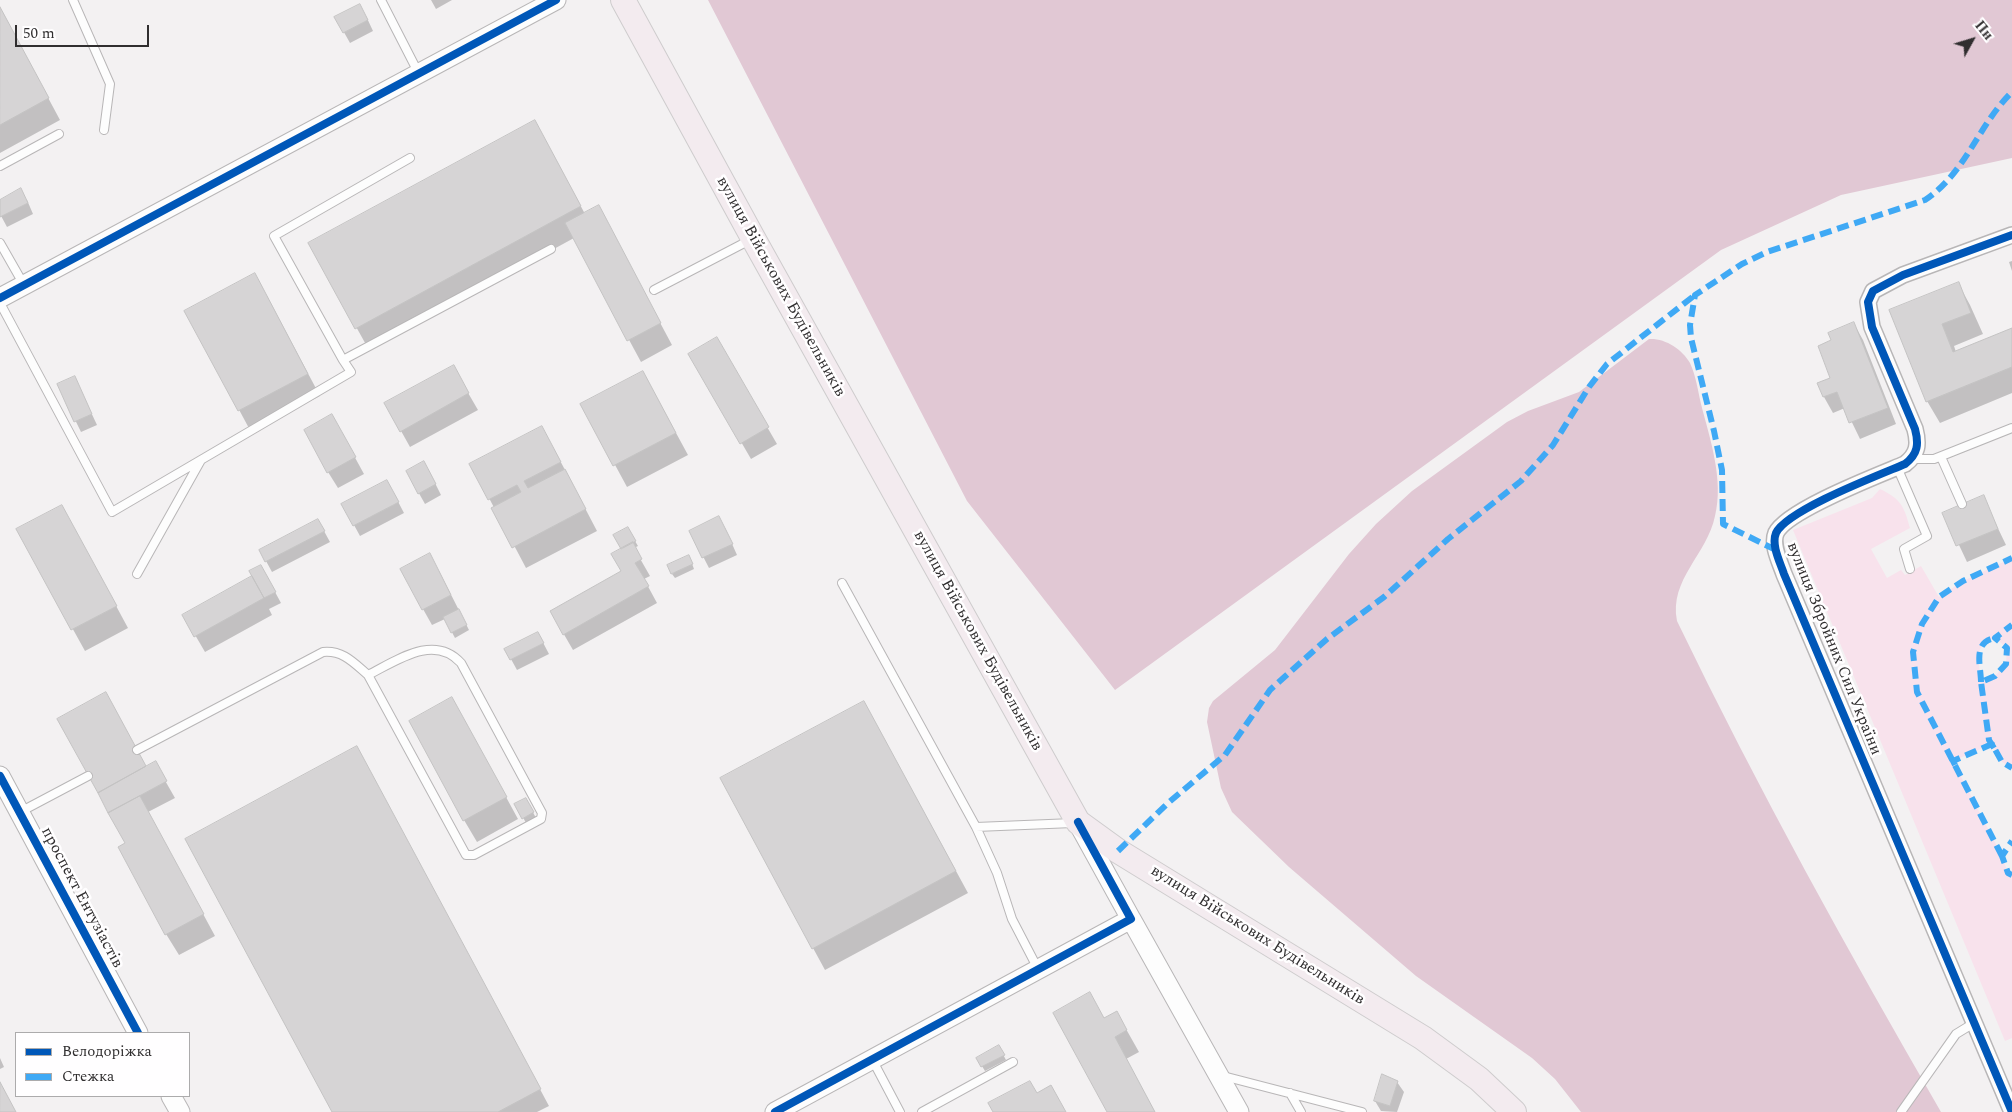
<!DOCTYPE html>
<html>
<head>
<meta charset="utf-8">
<style>
  body { margin:0 }
  #map { position:relative; width:2012px; height:1112px; overflow:hidden; background:#f3f1f2; font-family:Spectral,serif }
  canvas { display:block }
  .legend { position:absolute; left:15px; top:1032px; width:175px; height:65px; box-sizing:border-box; background:#fffeff; border:1px solid #acabac; margin:0; padding:6px 9px; list-style:none; font-size:15px; color:#302e2f }
  .legend li { display:flex; align-items:center; gap:10px; height:25px }
  .legend b { width:25px; border:1px solid #acabac }
  .north { position:absolute; left:1947px; top:15px; width:50px; height:50px; -webkit-text-stroke:4px #fffeff; paint-order:stroke; rotate:51deg; font-size:14px; font-weight:700; line-height:20px; text-align:center; color:#302e2f }
  .north::after { content:''; display:block; margin:auto; width:18px; height:22px; background:#302e2f; clip-path:polygon(50% 0,100% 100%,50% 72%,0 100%) }
  .scale { position:absolute; left:15px; top:25px; width:134px; height:22px; box-sizing:border-box; border:2px solid #302e2f; border-top:0; padding-left:6px; font-size:15px; line-height:18px; white-space:nowrap; color:#302e2f; -webkit-text-stroke:4px #fffeff; paint-order:stroke }
</style>
</head>
<body>
<div id="map">
<canvas width="2012" height="1112"></canvas>
<ul class="legend">
<li><b style="height:6px;background:#0057b8"></b>Велодоріжка</li>
<li><b style="height:6px;background:#3fa9f5"></b>Стежка</li>
</ul>
<div class="north">Пн</div>
<div class="scale">50 m</div>
</div>
<script>
const ctx = document.querySelector('canvas').getContext('2d');
ctx.lineJoin = 'round';
function fillPath(path, color) { ctx.fillStyle = color; ctx.fill(path, 'evenodd'); }
function trace(path, color, width, dash) { ctx.strokeStyle = color; ctx.lineWidth = width; ctx.lineCap = dash ? 'butt' : 'round'; ctx.setLineDash(dash || []); ctx.stroke(path); }
function write(font, color, halo, rows, align = 'center') {
  ctx.font = font + ' Spectral,serif'; ctx.lineWidth = 5; ctx.setLineDash([]); ctx.textBaseline = 'middle'; ctx.strokeStyle = halo; ctx.fillStyle = color; for (const [text, x, y, turn = 0] of rows) {
    ctx.save(); ctx.translate(x, y); ctx.rotate((+turn || 0) * Math.PI / 180); ctx.textAlign = isNaN(turn) ? turn : align; if (halo) ctx.strokeText(text, 0, 0); ctx.fillText(text, 0, 0); ctx.restore();
  }
}
const green = new Path2D(`
  M1880 489C1901 499 1904 506 1910 528L1871 549 1887 578 1901 570 1905 575 1921 566 1939 597 1963 581 2012 558V768L2002 762 1992 744 1953 761 2002 856 2008 873 2012 875V1038L2005 1041 1793 530 1872 498ZM1995 638 2007 648 2006 664 1995 676 1982 682C1979 666 1972 642 1995 638Z`);
const forest = new Path2D(`
  M708 0H2012V158L1841 195 1721 250 1115 690 967 501Z
  M1649 339C1665 338 1682 349 1690 363 1696 376 1698 391 1701 404 1710 439 1724 480 1715 516 1707 555 1669 579 1677 621 1758 789 1848 951 1941 1112H1581L1555 1079 1532 1058 1416 976 1289 867 1232 812 1221 788 1207 722 1209 708 1213 701 1275 650 1349 554 1376 524 1412 491 1507 422 1528 411 1579 392Z`);
const shadow = new Path2D(`
  M431 0H452L436 9Z
  M0 8 60 120 0 153Z
  M366 16 373 31 350 43 336 18Z
  M547 143 585 214 610 229 672 345 641 362 574 238 369 350 310 244Z
  M27 200 33 214 7 227 0 214V201Z
  M2012 261V271L2009 262Z
  M1958 283 1970 305 1983 334 1954 346 1956 352 2012 329V393L1940 423 1927 401 1890 311Z
  M267 296 320 396 251 432 186 311Z
  M1854 324 1863 340 1896 424 1860 439 1845 408 1833 413 1824 397 1832 379 1833 341Z
  M716 339 777 444 751 459 690 354Z
  M453 367 478 410 410 447 386 404Z
  M643 372 688 455 627 487 582 404Z
  M75 378 97 425 81 432 58 385Z
  M341 432 364 474 338 488 328 472Z
  M554 449 597 531 526 568 471 464Z
  M407 472 430 473 441 495 425 504Z
  M393 492 404 513 360 536 354 525Z
  M1983 497 2006 545 1967 562 1944 513Z
  M318 520 330 542 272 572 260 550Z
  M74 528 128 628 85 651 18 530Z
  M627 528 638 546 634 548 650 576 644 579 657 603 573 650 551 612 623 571V549Z
  M725 528 737 555 709 568 690 531Z
  M691 561 694 569 675 578 672 574Z
  M261 566 281 603 269 609 272 615 205 652 184 616 254 577Z
  M439 571 469 630 455 638 445 619 432 625 423 609Z
  M538 633 549 654 517 670 506 650Z
  M864 702 968 893 825 970 813 948Z
  M118 715 146 768 155 763 175 798 148 812 215 936 179 955 166 934 127 844 59 719Z
  M464 720 518 819 477 842 464 820Z
  M366 764 549 1106 537 1112H333Z
  M526 799 536 818 526 823 516 804Z
  M1117 1013 1139 1052 1126 1059 1155 1112H1108L1105 1019Z
  M999 1047 1006 1060 985 1071 977 1058Z
  M0 1058 4 1067 0 1069Z
  M1397 1082 1404 1092 1397 1112 1381 1111 1375 1101Z`);
const building = new Path2D(`
  M360 4 368 20 343 33 334 17Z
  M0 7 49 98 0 125Z
  M535 120 581 206 355 329 308 243Z
  M21 188 28 203 0 217V200Z
  M599 205 661 323 627 341 565 223Z
  M255 273 308 374 238 411 184 311Z
  M1959 282 1971 313 1942 324 1953 352 2012 328V367L1926 402 1889 310Z
  M1854 322 1888 408 1849 423 1837 392 1823 397 1817 383 1830 378 1818 346 1831 340 1828 333Z
  M717 337 769 427 740 444 688 354Z
  M454 365 469 393 400 432 384 403Z
  M643 371 676 433 613 466 580 404Z
  M75 376 92 414 74 422 57 384Z
  M332 414 356 457 327 473 304 430Z
  M542 426 561 462 524 481 528 488 565 469 586 509 512 548 491 508 521 492 517 485 488 500 469 464Z
  M424 461 436 484 418 494 406 471Z
  M387 480 399 502 353 526 341 504Z
  M1984 495 1998 529 1956 546 1942 513Z
  M62 505 117 606 71 630 16 529Z
  M719 516 733 544 702 558 689 531Z
  M318 519 325 531 265 562 259 550Z
  M628 527 636 541 621 549 613 535Z
  M633 542 642 559 635 563 649 586 563 635 550 611 621 571 611 554Z
  M430 553 451 595 422 610 400 569Z
  M689 555 693 564 671 574 667 565Z
  M261 565 276 592 264 598 249 571Z
  M252 576 264 598 194 637 182 615Z
  M459 609 467 625 451 633 443 617Z
  M538 632 544 643 510 660 504 649Z
  M106 692 146 766 98 793 57 719Z
  M452 697 507 797 463 821 409 721Z
  M864 701 956 871 812 949 720 778Z
  M357 746 541 1089 498 1112H332L185 839Z
  M156 761 167 781 108 813 98 793Z
  M140 796 204 914 165 935 118 847 125 843 108 813Z
  M526 798 534 812 522 819 514 804Z
  M1090 992 1104 1018 1117 1011 1127 1030 1115 1037 1155 1112H1107L1053 1013Z
  M999 1045 1005 1055 981 1067 976 1058Z
  M1382 1074 1398 1081 1390 1106 1374 1101Z
  M1030 1081 1037 1093 1051 1085 1066 1112H993L988 1103Z
  M0 1082 16 1112H0Z`);
const service = new Path2D(`
  M73 0 110 84 104 130
  M381 0 419 74
  M0 166 59 134
  M0 243 24 285
  M654 290 750 240
  M0 303 112 512 351 372 343 360 551 249
  M343 360 274 236 410 158
  M1941 457 1962 504
  M1911 459H1934L2012 428
  M1897 467 1927 536 1904 549 1910 569
  M137 574 201 460
  M842 583 976 827 1073 823
  M137 750 323 652C343 650 354 663 368 675 396 661 434 633 461 663L542 813 541 819 474 855H466L368 675
  M20 812 88 776
  M976 827 997 873 1012 919 1038 969
  M873 1061 900 1112
  M1223 1076 1362 1112
  M1290 1093 1301 1112
  M922 1112 1013 1062
  M1901 1112 1956 1034 1974 1023`);
const minor = new Path2D(`
  M2012 1112 1784 574C1780 562 1771 545 1776 533 1787 510 1879 475 1905 464 1918 454 1919 444 1915 429L1872 327 1868 302 1873 291 1903 275 2012 235`);
const tertiary = new Path2D(`
  M0 298 556 0
  M0 776 138 1033
  M1131 919 1239 1112
  M171 1096 180 1112
  M775 1112 1131 919 1078 823`);
const primary = new Path2D(`
  M623 0 753 238 1078 822 1118 851 1423 1038 1479 1079 1514 1112`);
const quiet = new Path2D(`
  M1776 550 1723 524 1722 470 1714 431 1691 338 1690 325 1695 295 1742 264 1767 252 1925 200C1966 173 1978 125 2012 92
  M1981 682C1981 666 1972 642 1995 638
  M1994 748 1989 740 1981 682 1995 676 2006 664 2007 648 1995 638 2012 625
  M1955 765 1953 761 1992 744 2002 762 2012 768
  M1118 851 1168 803 1225 755 1270 690 1327 639 1384 597 1448 539 1521 481 1553 445 1589 387 1607 364 1695 295
  M2000 852 2002 856 2012 841
  M2004 852 2002 856 2008 873 2012 875
  M2002 856 1917 692 1913 652 1922 624 1939 597 1963 581 2012 558`);
const cycleway = new Path2D(`
  M0 298 556 0
  M0 776 138 1033
  M775 1112 1131 919 1078 822
  M2012 1112 1784 574C1780 562 1771 545 1776 533 1787 510 1879 475 1905 464 1918 454 1919 444 1915 429L1872 327 1868 302 1873 291 1903 275 2012 235`);
const streetNames = [
  ["вулиця Військових Будівельників",780,287,61],
  ["вулиця Військових Будівельників",977,641,61],
  ["вулиця Збройних Сил України",1833,649,68],
  ["проспект Ентузіастів",81,898,62],
  ["вулиця Військових Будівельників",1257,936,32]
];
fillPath(green, '#f8e2ec');
fillPath(forest, '#e1c8d4');
fillPath(shadow, '#0003');
fillPath(building, '#d6d4d5');
trace(building, '#c4c3c3', 1);
trace(service, '#b8b6b7', 10);
trace(minor, '#b8b6b7', 18);
trace(tertiary, '#b8b6b7', 21);
trace(primary, '#cecccd', 26);
trace(service, '#fdfdfd', 8);
trace(minor, '#fdfdfd', 15);
trace(tertiary, '#fdfdfd', 19);
trace(primary, '#f3ebef', 24);
trace(quiet, '#3fa9f5', 6, [12, 6]);
trace(cycleway, '#0057b8', 8);
write('16px', '#302e2f', '#fffeff', streetNames);
</script>
</body>
</html>
